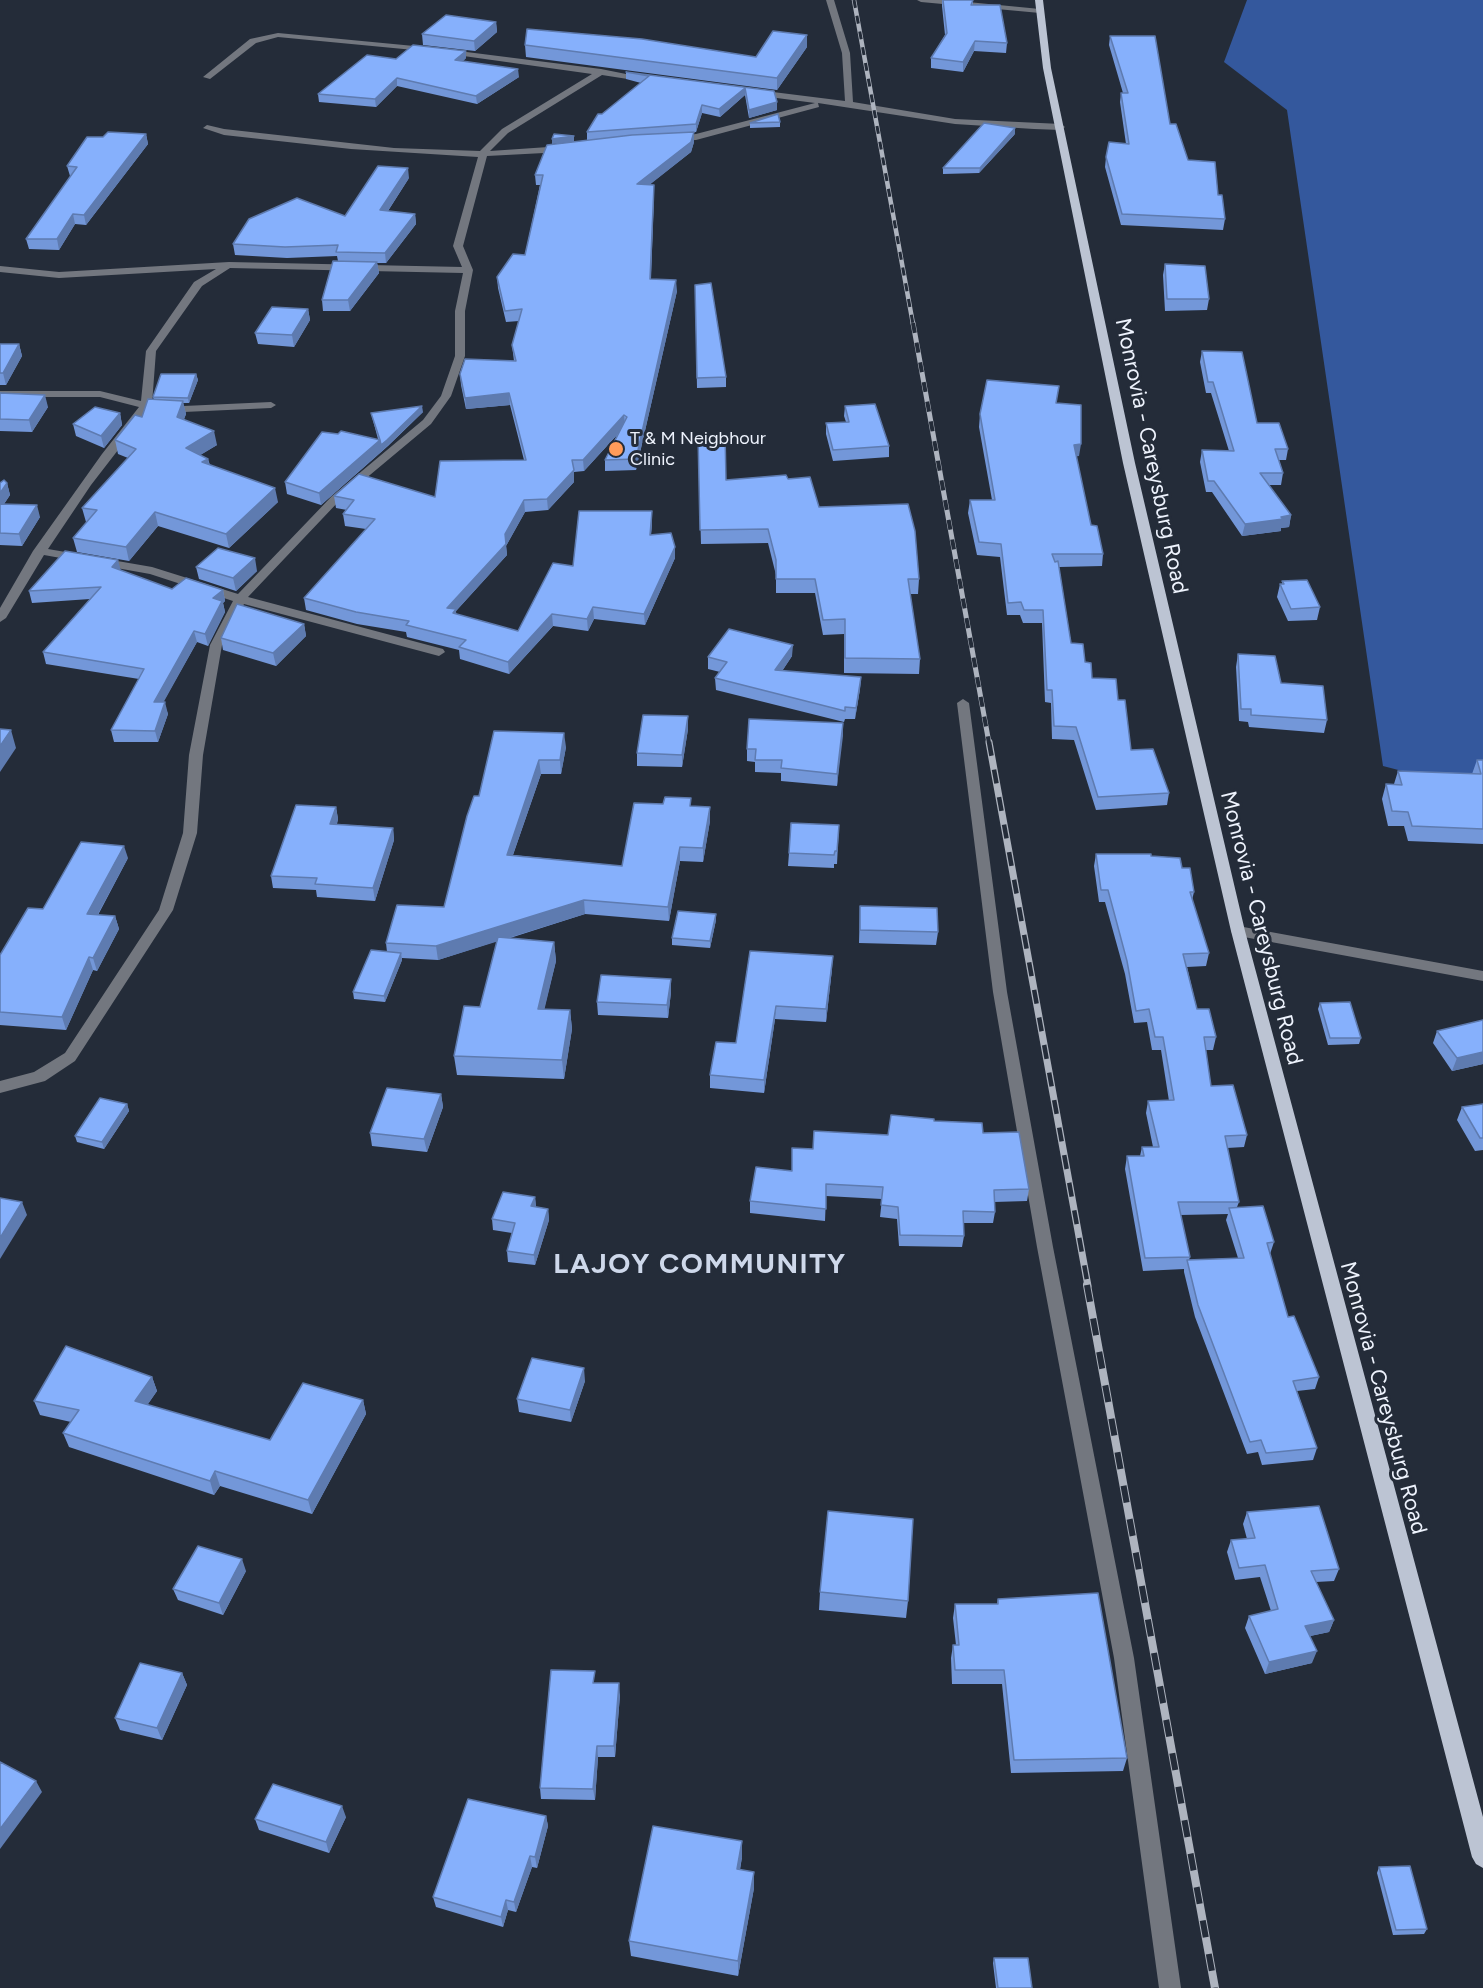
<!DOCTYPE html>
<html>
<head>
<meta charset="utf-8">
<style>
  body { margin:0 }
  canvas { display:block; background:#242c39 }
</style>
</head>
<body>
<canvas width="1483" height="1988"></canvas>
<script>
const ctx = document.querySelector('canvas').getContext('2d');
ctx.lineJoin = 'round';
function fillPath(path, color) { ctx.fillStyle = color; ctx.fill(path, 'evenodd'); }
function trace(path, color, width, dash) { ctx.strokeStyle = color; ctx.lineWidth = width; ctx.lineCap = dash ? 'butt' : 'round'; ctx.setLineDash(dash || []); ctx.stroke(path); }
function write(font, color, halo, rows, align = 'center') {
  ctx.font = font + ' Figtree,sans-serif'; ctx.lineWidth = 6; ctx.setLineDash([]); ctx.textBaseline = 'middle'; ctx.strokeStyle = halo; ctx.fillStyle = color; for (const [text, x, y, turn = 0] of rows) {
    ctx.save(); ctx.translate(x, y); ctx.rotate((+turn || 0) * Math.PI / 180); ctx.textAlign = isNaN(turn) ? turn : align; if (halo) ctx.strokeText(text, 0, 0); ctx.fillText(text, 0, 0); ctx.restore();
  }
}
const forest = new Path2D(`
  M1247 0H1483V792L1383 766 1287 110 1224 62Z`);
const minor = new Path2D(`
  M826 0H834L850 53 853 102 955 119 1061 124 1065 127 1061 130 1034 129 955 124 818 103 819 107 696 140 671 141V137L696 134 815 103 754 95 753 93 757 90 845 101 842 53Z
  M917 0H947L1040 9 1044 11 1040 13 921 2Z
  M278 33 435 48 601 69 651 79 647 82 602 75 508 133 490 151 563 146 567 149 563 152 487 156 463 246 473 270 465 311V356L451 396 431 424 340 500 248 597 443 649 445 652 439 656 244 604 222 645 203 755 197 833 173 910 75 1061 45 1081 0 1093V1081L34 1072 65 1053 159 910 183 833 189 755 210 645 233 601 150 574 44 555 6 618 0 622V608L33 551 102 454 139 407 100 397H0V391H100L141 401 146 351 194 282 216 269 59 278 0 272V266L59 272 229 262 462 267 453 246 478 157 351 149 224 135 203 128 207 125 224 129 394 148 480 151 502 129 592 74 435 52 278 37 256 43 210 79 203 77 250 39ZM230 268 463 273 455 311V356L441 396 423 420 332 496 238 594 152 567 48 549 91 485 149 410 162 413 271 408 276 405 271 402 162 407 152 404 156 351 202 286Z
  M963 699 969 703 1007 992 1053 1247 1134 1658 1181 1988H1159L1114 1658 1037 1247 993 992 957 703Z
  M1238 926 1483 971V981L1233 935 1231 931Z`);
const major = new Path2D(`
  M1035 0H1043L1051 68 1135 463 1245 931 1483 1817V1868L1476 1864 1472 1857 1231 931 1123 463 1043 68Z`);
const railFar3 = new Path2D(`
  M854 0 913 324`);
const railFar2 = new Path2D(`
  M913 323 989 743`);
const railFar1 = new Path2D(`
  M989 742 1088 1286`);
const rail = new Path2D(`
  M1087 1285 1215 1988`);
const wall = new Path2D(`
  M942 0H976H973V5L1007 43 1006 53 974 51 963 72 931 68V58L945 35 942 6Z
  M496 22 497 32 475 51 423 45 422 34Z
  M1110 36 1170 124 1188 160 1218 195 1225 219 1223 230 1121 225 1105 167 1106 157 1126 144 1120 102 1121 93H1123L1109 45Z
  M525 45 756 57 807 47 777 90 526 57Z
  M466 58 463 61 519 77 477 104 397 86 376 107 319 102 318 94 396 59Z
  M626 72 774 91 777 110 749 118 745 95 720 117 702 113 696 132 684 133 694 132V142L691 152 650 184 654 195 651 279 677 291 636 470 605 471V460L617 435 584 471 574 472V482L548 510 525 512 506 546 507 555 456 611V614L518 631 573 566 652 523 651 535 675 558 645 625 594 619 588 631 553 626 509 674 460 659 459 650 407 637 406 632 357 624 306 610 304 598 366 529 345 526 343 514 347 510 336 508 334 496 435 497 524 460 510 405 466 409 461 385 460 374 514 361 512 345 519 321 506 322 498 288 497 277 525 255 540 185H536L535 175 587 140V132L602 114 641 83 626 79Z
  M780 122V127L750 128V123Z
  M146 134 148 144 86 225 75 224 59 250 29 249 26 239 71 176H70L67 166 103 137Z
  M1015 134 979 173 943 174V168Z
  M409 178 388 211 415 214 416 224 386 263H377L379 273 350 311H323L322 300 338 261 337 256 287 258 235 255 233 244 345 216Z
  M1165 264 1209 299 1207 310 1165 311 1163 275Z
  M695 285 726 377V387L697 388Z
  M308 309 310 320 294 347 258 344 255 333Z
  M0 344H19L22 356 6 385H0Z
  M1202 351 1257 423 1288 449 1286 460H1279L1283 473 1281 485H1269L1291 515 1289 527 1281 528V531L1242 536 1212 492H1206L1200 462 1202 450 1229 451 1211 393H1206L1200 362Z
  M196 374 198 380 189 403H183L186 414 184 419 217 445 200 455 208 459 210 465 278 502 229 548 158 526 129 561 77 552 73 538 87 522H86L82 508 128 458 118 454 115 440 142 417 154 400 153 397Z
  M0 393 48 407 32 432 0 431Z
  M1056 403 1079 456H1076L1091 525 1103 554 1102 566 1059 567 1071 643 1085 662 1092 678 1118 700 1131 750 1169 793 1167 805 1096 810 1074 740 1052 739 1051 703 1045 702 1042 623H1023L1020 615H1007L1000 557 977 555 968 513 970 500H992L979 427 980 414Z
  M845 406 889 446V457L833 461 826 434V423L846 422 844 416Z
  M423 412 388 446 321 505 287 494 285 482 378 439 371 413Z
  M120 413 122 425 104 448 76 436 73 424Z
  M698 435 726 480 788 479 819 507 919 579 918 594H910L920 659 919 674 844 673V634L823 635 815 593H776V575L768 543 701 544Z
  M0 483H7L10 495 4 504 40 517 22 546 0 545Z
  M196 567 257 571 236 591 199 579Z
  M120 570 172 589 223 590 225 601 223 603 225 612 208 646 197 642 163 702 168 714 158 742H114L111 730 139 679 46 664 43 652 90 599 32 603 29 591Z
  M1282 581 1320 607 1317 620 1288 621 1277 597 1280 584H1282Z
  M304 624 306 636 276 666 223 650 221 638Z
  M1238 654 1281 683 1327 720 1324 733 1249 727 1248 722 1239 721 1236 667Z
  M792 656 782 671 861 677 860 689 855 719H845L844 722 716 690 715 678 720 672 708 669V657Z
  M688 716V729L682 767 637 766V753Z
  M843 723 837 786 781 781V773L755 772V762L747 761V749Z
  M494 731 566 747 561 774H541L513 855 622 866 691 806 710 821 703 862 680 861 669 921 585 914 510 938 554 942 556 961 544 1009 570 1010 572 1029 564 1079 457 1075 454 1056 480 1007 497 941 438 960 402 958V960L385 1002 354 999 353 992 387 952 386 943 444 907 479 796Z
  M1477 760H1483V844L1408 841 1404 826H1388L1382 799 1386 784H1394L1398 771 1472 774Z
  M336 807 338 819 337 824 393 828 394 840 375 901 317 897 316 890 273 888 271 876Z
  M839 825 837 864H834V868L788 866 789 853Z
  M1096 854 1151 856 1182 868 1194 892 1192 900 1209 953 1206 966 1187 967 1197 1009 1216 1037 1213 1050H1205L1211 1086 1247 1135 1244 1147 1227 1148 1239 1202 1237 1207 1274 1242 1270 1254 1288 1317 1319 1377 1315 1389 1297 1391 1317 1448 1313 1460 1262 1465 1258 1452 1247 1454 1195 1317 1184 1272V1269L1143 1271 1125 1169 1127 1156H1140L1142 1147H1153L1146 1113 1148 1101H1169L1161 1050H1152L1147 1022 1134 1023 1125 974 1105 902H1099L1094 866ZM1228 1214 1226 1220 1238 1258 1189 1260 1190 1257 1180 1215Z
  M128 858 98 915 115 916 119 929 97 971 93 970 66 1030 0 1025V955L43 909Z
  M860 906 938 932 936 945 859 943Z
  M716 920 710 948 672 945V938Z
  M750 951 832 969 826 1022 775 1019 764 1093 710 1088V1075L736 1043Z
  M671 979V992L668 1018 598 1015 597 1002Z
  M1320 1003 1361 1038 1359 1044 1328 1045 1318 1009Z
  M1483 1021V1064L1452 1071 1433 1043 1437 1031Z
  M441 1094 443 1107 427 1152 372 1146 370 1133Z
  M127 1104 129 1111 104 1149 77 1142 75 1136Z
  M1483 1104V1150L1475 1151 1457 1120 1462 1107Z
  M934 1121 983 1133 1029 1189 1027 1201 994 1202 995 1212 993 1223H963L964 1236 962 1247 899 1246 897 1219 880 1217 882 1199 826 1196 825 1221 750 1213V1201L792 1171 813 1149 888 1135Z
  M535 1197 536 1207 548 1209 549 1220 535 1265 508 1262 507 1251 512 1233 493 1230 492 1219Z
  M152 1377 157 1391 147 1405 270 1440 363 1400 366 1414 312 1514 220 1486 214 1495 69 1447 63 1433 71 1422 40 1415 34 1401Z
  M585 1381 571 1422 519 1412 517 1399Z
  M1247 1512 1339 1569 1334 1581 1316 1582 1334 1620 1329 1632 1310 1636 1312 1663 1265 1674 1245 1628 1249 1616 1271 1611 1260 1577 1235 1580 1227 1552 1231 1540 1247 1539 1243 1524Z
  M246 1571 223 1615 178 1600 173 1589Z
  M820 1592 908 1601 906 1618 819 1610Z
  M998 1599 1127 1758 1123 1771 1011 1773 1002 1684H952L951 1658 953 1645H956L953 1618 955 1604H997Z
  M182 1673 187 1685 162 1740 120 1730 115 1718Z
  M596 1683 620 1695 615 1757H598L595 1800 541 1799 540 1788Z
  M546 1816 548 1826 537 1868 532 1867 516 1912 508 1910 503 1927 436 1907 433 1897Z
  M346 1817 329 1853 259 1830 255 1819Z
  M742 1857 740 1870 754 1872V1888L738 1976 631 1956 629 1941Z
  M1379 1867 1427 1929 1424 1934 1393 1935 1377 1873Z
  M994 1958 1032 1988H996L993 1963Z`);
const shadedWall = new Path2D(`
  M496 22 497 32 475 51 474 41Z
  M807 35V47L777 90V78Z
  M975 41 974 51 963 72V62Z
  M466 51V58L456 67 455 60Z
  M518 69 519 77 477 104 476 96Z
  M397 78V86L376 107 375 99Z
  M745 88V95L720 117 719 109Z
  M777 102V110L749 118V110Z
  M702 105V113L696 132V124Z
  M1015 128V134L979 173 980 168Z
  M694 132V142L691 152 638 194 637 184Z
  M146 134 148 144 86 225 84 215Z
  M574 136V142L552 144V139Z
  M408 168 409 178 382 220 380 210Z
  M654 185V195L650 290V279Z
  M73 214 75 224 59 250 57 239Z
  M415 214 416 224 386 263 385 253Z
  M377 262 379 273 350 311 348 300Z
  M676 280 677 291 636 470V459Z
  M308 309 310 320 294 347 292 335Z
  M19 344 22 356 6 385 3 373Z
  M196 374 198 380 189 403 188 398Z
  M509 393 510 405 466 409 465 398Z
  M45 395 48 407 32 432 29 420Z
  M183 401 186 414 180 430 177 417Z
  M422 406 423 412 382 451 381 445Z
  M120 413 122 425 104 448 101 436Z
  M624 415 625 426 584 471 583 460Z
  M214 431 217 445 189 462 186 448Z
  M380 440 382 451 321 505 319 493Z
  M1081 444 1079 456 1072 457 1074 445Z
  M208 459 211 472 202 462Z
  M574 470V482L548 510 547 499Z
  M7 483 10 495 0 510V493Z
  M275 488 278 502 229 548 226 534Z
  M524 500 525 512 506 546 505 534Z
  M37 505 40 517 22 546 19 534Z
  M652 511V523L650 546V535Z
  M155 512 158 526 129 561 126 547Z
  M1291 515 1289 527 1281 528V531L1242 536 1245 524Z
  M506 544 507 555 456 611 457 621 447 608Z
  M675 547V558L645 625 644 614Z
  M255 558 257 571 236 591 233 578Z
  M118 560 121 571 112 567Z
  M223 590 225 601 223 603 225 612 208 646 205 634 213 598Z
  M593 607 594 619 588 631 587 619Z
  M552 614 553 626 509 674 508 662Z
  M304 624 306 636 276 666 273 653Z
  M194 631 197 642 157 714 154 702Z
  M793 645 792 656 775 682V670Z
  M861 677 860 689 855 719 856 708Z
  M165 702 168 714 158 742 155 731Z
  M688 716V729L682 767V755Z
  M843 723V736L837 786V774Z
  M11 730 16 748 0 772V746Z
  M564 733 566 747 561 774 560 760Z
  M539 760 541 774 508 869 507 855Z
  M336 807 338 819 333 837 330 824Z
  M710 807V821L703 862V848Z
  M393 828 394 840 375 901 373 888Z
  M124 846 128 858 91 927 87 914Z
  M680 847V861L669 921 668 907Z
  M584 900 585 914 438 960 436 946Z
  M716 914V920L710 948V941Z
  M115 916 119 929 97 971 93 958Z
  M554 942 556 961 540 1028 538 1009Z
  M401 953 402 960 385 1002 384 996Z
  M833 956 832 969 826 1022V1009Z
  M89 957 93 970 66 1030 62 1017Z
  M671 979V992L668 1018 667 1005Z
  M776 1006 775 1019 764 1093V1080Z
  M570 1010 572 1029 564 1079 562 1060Z
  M1483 1052V1064L1452 1071 1457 1058Z
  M441 1094 443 1107 427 1152 424 1139Z
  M127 1104 129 1111 104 1149 102 1142Z
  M535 1197 536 1208 531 1206Z
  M22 1202 27 1215 0 1259V1238Z
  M548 1209 549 1220 535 1265 534 1255Z
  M584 1368 585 1381 571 1422 570 1410Z
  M152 1377 157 1391 140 1416 135 1401Z
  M363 1400 366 1414 312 1514 308 1500Z
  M215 1471 220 1486 214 1495 210 1481Z
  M242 1559 246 1571 223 1615 219 1603Z
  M1334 1620 1329 1632 1301 1638 1305 1626Z
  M1317 1651 1312 1663 1265 1674 1269 1662Z
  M182 1673 187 1685 162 1740 157 1728Z
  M619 1683 620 1695 615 1757 614 1746Z
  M597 1746 598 1757 595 1800 593 1789Z
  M36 1781 42 1792 0 1849V1829Z
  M342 1806 346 1817 329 1853 326 1842Z
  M546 1816 548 1826 537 1868 535 1857Z
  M742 1841V1857L737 1885V1869Z
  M530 1856 532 1867 516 1912 514 1902Z
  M754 1872V1888L738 1976V1961Z
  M506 1900 508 1910 503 1927 501 1917Z`);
const building = new Path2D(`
  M943 0H973L971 5H1000L1007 43 975 41 963 62 931 58 947 33Z
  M446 15 496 22 474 41 422 34Z
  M527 29 642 39 756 57 773 31 807 35 777 78 525 45Z
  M1110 36H1155L1170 124H1176L1188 160 1215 162 1218 195H1222L1225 219 1122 214 1106 157 1109 142 1129 144 1121 93H1128Z
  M413 45 466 51 455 60 518 69 476 96 397 78 375 99 318 94 367 55 396 59Z
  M626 72 774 91 777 102 749 110 745 88 719 109 702 105 696 124 587 132 598 114H602L649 76Z
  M778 114 780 122 750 123Z
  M984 123 1015 128 980 168H943Z
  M108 132 146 134 84 215 73 214 57 239H26L77 167 67 166 87 137H103Z
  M694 132 691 142 637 184 654 185 650 279 676 280 636 459 605 460 627 417 624 415 583 460H572L574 470 547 499 524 500 505 534 506 544 447 608 456 609 453 613 518 631 553 563 573 566 579 511H652L650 535 671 533 675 547 644 614 593 607 587 619 552 614 508 662 459 647 466 640 406 625 409 621 356 612 304 598 375 519 343 514 354 500 334 496 359 474 435 497 440 461 526 460 509 393 465 398 460 374 465 359 516 361 512 345 522 309 505 311 497 277 513 254 525 255 543 175H535L547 145 632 135Z
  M554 134 574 136 552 139Z
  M378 166 408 168 380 210 415 214 385 253 336 252 338 245 285 247 233 244 249 219 297 198 345 216Z
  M333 261 377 262 348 300H322Z
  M1165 264 1205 266 1209 299H1167Z
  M711 283 726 377 697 378 695 285Z
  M272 307 308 309 292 335 255 333Z
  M0 344H19L3 373H0Z
  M1202 351 1242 352 1257 423H1279L1288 449H1275L1283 473H1260L1291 515 1281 517 1283 519 1245 524 1214 481H1208L1202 450 1234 451 1213 382H1208Z
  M161 374H196L188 398 153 397Z
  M987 380 1059 386 1056 403 1081 405V444L1074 445 1091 525 1097 526 1103 554H1052L1055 562 1058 561 1071 643 1083 644 1085 662 1091 663 1092 678 1116 679 1118 700H1125L1131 750 1153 749 1169 793 1098 797 1076 727 1054 726 1052 690H1047L1043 610H1024L1021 602 1008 603 1001 544 979 542 970 500H995L980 414Z
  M0 393 45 395 29 420 0 419Z
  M148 399 183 401 177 417 214 431 186 448 208 459 202 462 275 488 226 534 155 512 126 547 73 538 97 510 82 508 136 449 115 440 135 415 142 417Z
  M875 404 889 446 833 450 826 423 849 422 845 406Z
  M422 406 387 440 381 445 380 440 371 413Z
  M95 407 120 413 101 436 73 424Z
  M341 431 380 440 319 493 285 482 322 432 338 434Z
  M725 434 726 480 786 475 788 479 810 477 819 507 908 504 915 531 919 579H908L920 659 845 658V619L823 620 815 579H776V560L768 529 700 530 698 435Z
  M4 480 7 483 0 493V483Z
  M0 504 37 505 19 534 0 533Z
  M218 548 255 558 233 578 196 567Z
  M65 551 118 560 112 567 172 589 186 578 223 590 213 598 222 601 205 634 194 631 154 702H165L155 731 111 730 144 669 43 652 101 587 29 591Z
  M1307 580 1320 607 1291 609 1280 584H1284L1282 581Z
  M237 604 304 624 273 653 221 638Z
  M729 629 793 645 775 670 861 677 856 708 845 707V711L715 678 727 662 708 657Z
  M1238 654 1275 656 1281 683 1323 686 1327 720 1251 715V709H1241Z
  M643 715 688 716 682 755 637 753Z
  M749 719 843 723 837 774 781 768 782 760H755L756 749H747Z
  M0 729 11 730 0 746Z
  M494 731 564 733 560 760H539L507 855 622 866 634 803 663 804 665 797 691 798 690 806 710 807 703 848 680 847 668 907 584 900 436 946 386 943 397 905 444 907 467 816 474 796H479Z
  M1477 760H1483V829L1412 826 1408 812 1392 811 1386 784 1402 785 1398 771 1481 774Z
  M296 805 336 807 330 824 393 828 373 888 315 884 317 878 271 876Z
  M791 823 839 825 837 851H835L834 855 789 853Z
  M81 842 124 846 87 914 115 916 93 958 89 957 62 1017 0 1012V955L28 908 43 909Z
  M1096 854H1151V856L1180 858 1182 868H1190L1194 892H1190L1209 953 1183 954 1197 1009H1209L1216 1037H1204L1211 1086 1233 1085 1247 1135 1225 1136 1239 1202H1178L1190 1257 1145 1258 1127 1156H1144L1142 1147H1159L1148 1101 1174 1100 1163 1037H1155L1149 1009 1136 1011 1127 961 1108 890H1101Z
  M860 906 937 908 938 932 860 930Z
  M678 911 716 914 710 941 672 938Z
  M498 937 554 942 538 1009 570 1010 562 1060 454 1056 464 1006 480 1007Z
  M371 950 401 953 384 996 353 992Z
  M750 951 833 956 826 1009 776 1006 764 1080 710 1075 716 1042 736 1043Z
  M601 975 671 979 667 1005 597 1002Z
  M1350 1002 1361 1038H1330L1320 1003Z
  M1483 1020V1052L1457 1058 1437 1031Z
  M387 1088 441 1094 424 1139 370 1133Z
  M100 1098 127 1104 102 1142 75 1136Z
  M1483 1104V1138H1480L1462 1107Z
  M891 1115 934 1119V1121L982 1123 983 1133 1019 1132 1029 1189 994 1190 995 1212 963 1211 964 1236 900 1235 898 1207 881 1205 883 1187 826 1184V1209L750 1201 756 1167 792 1171V1148L813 1149 814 1131 888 1135Z
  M503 1192 535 1197 531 1206 548 1209 534 1255 507 1251 515 1223 492 1219Z
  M0 1198 22 1202 0 1238Z
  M1263 1206 1274 1242 1267 1243 1288 1317 1294 1316 1319 1377 1293 1381 1317 1448 1266 1453 1261 1440 1250 1442 1198 1305 1187 1260 1244 1258 1229 1208Z
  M66 1346 152 1377 135 1401 270 1440 303 1383 363 1400 308 1500 215 1471 210 1481 63 1433 79 1410 34 1401Z
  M532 1358 584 1368 570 1410 517 1399Z
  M1319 1506 1339 1569 1311 1571 1334 1620 1305 1626 1317 1651 1269 1662 1249 1616 1278 1609 1265 1565 1239 1568 1231 1540 1255 1538 1247 1512Z
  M828 1511 913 1519 908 1601 820 1592Z
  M198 1546 242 1559 219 1603 173 1589Z
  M1098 1593 1127 1758 1014 1760 1004 1670H955L953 1645H959L955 1604H998V1599Z
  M140 1663 182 1673 157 1728 115 1718Z
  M551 1670 595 1671 593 1683H619L614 1746H597L593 1789 540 1788Z
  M0 1762 36 1781 0 1829Z
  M273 1784 342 1806 326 1842 255 1819Z
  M468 1799 546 1816 535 1857 530 1856 514 1902 506 1900 501 1917 433 1897Z
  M653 1826 742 1841 737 1869 754 1872 738 1961 629 1941Z
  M1410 1866 1427 1929 1396 1930 1379 1867Z
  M994 1958H1028L1032 1988H998Z`);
const markers = [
  [616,449,8,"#ff9b5a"]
];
const farPoinames = [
  ["T & M Neigbhour",630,439],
  ["Clinic",630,460]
];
const streetNames = [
  ["Monrovia - Careysburg Road",1151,456,78],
  ["Monrovia - Careysburg Road",1261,928,76],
  ["Monrovia - Careysburg Road",1383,1398,75]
];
const districtNames = [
  ["LAJOY COMMUNITY",700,1265]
];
fillPath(forest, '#34589d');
fillPath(minor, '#73777f');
fillPath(major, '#bcc4d3');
trace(railFar3, '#aeb4bf', 4.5);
trace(railFar2, '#aeb4bf', 5);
trace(railFar1, '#aeb4bf', 7);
trace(rail, '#aeb4bf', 8);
trace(railFar3, '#242c39', 3, [8]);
trace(railFar2, '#242c39', 4, [10]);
trace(railFar1, '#242c39', 4.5, [14]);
trace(rail, '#242c39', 6, [17]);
fillPath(wall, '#7397d9');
fillPath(shadedWall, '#5e7bb0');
fillPath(building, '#86b0fc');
trace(building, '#5e7bb0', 1.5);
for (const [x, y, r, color] of markers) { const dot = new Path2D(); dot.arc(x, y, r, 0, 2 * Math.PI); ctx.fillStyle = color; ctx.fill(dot); trace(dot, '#242c39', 2); }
write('18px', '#eef3fd', '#242c39', farPoinames, 'left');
write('22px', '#eef3fd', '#242c39', streetNames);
ctx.letterSpacing = '1.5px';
write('bold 28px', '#ced8ea', '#242c39', districtNames);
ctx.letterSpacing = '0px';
</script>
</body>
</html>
